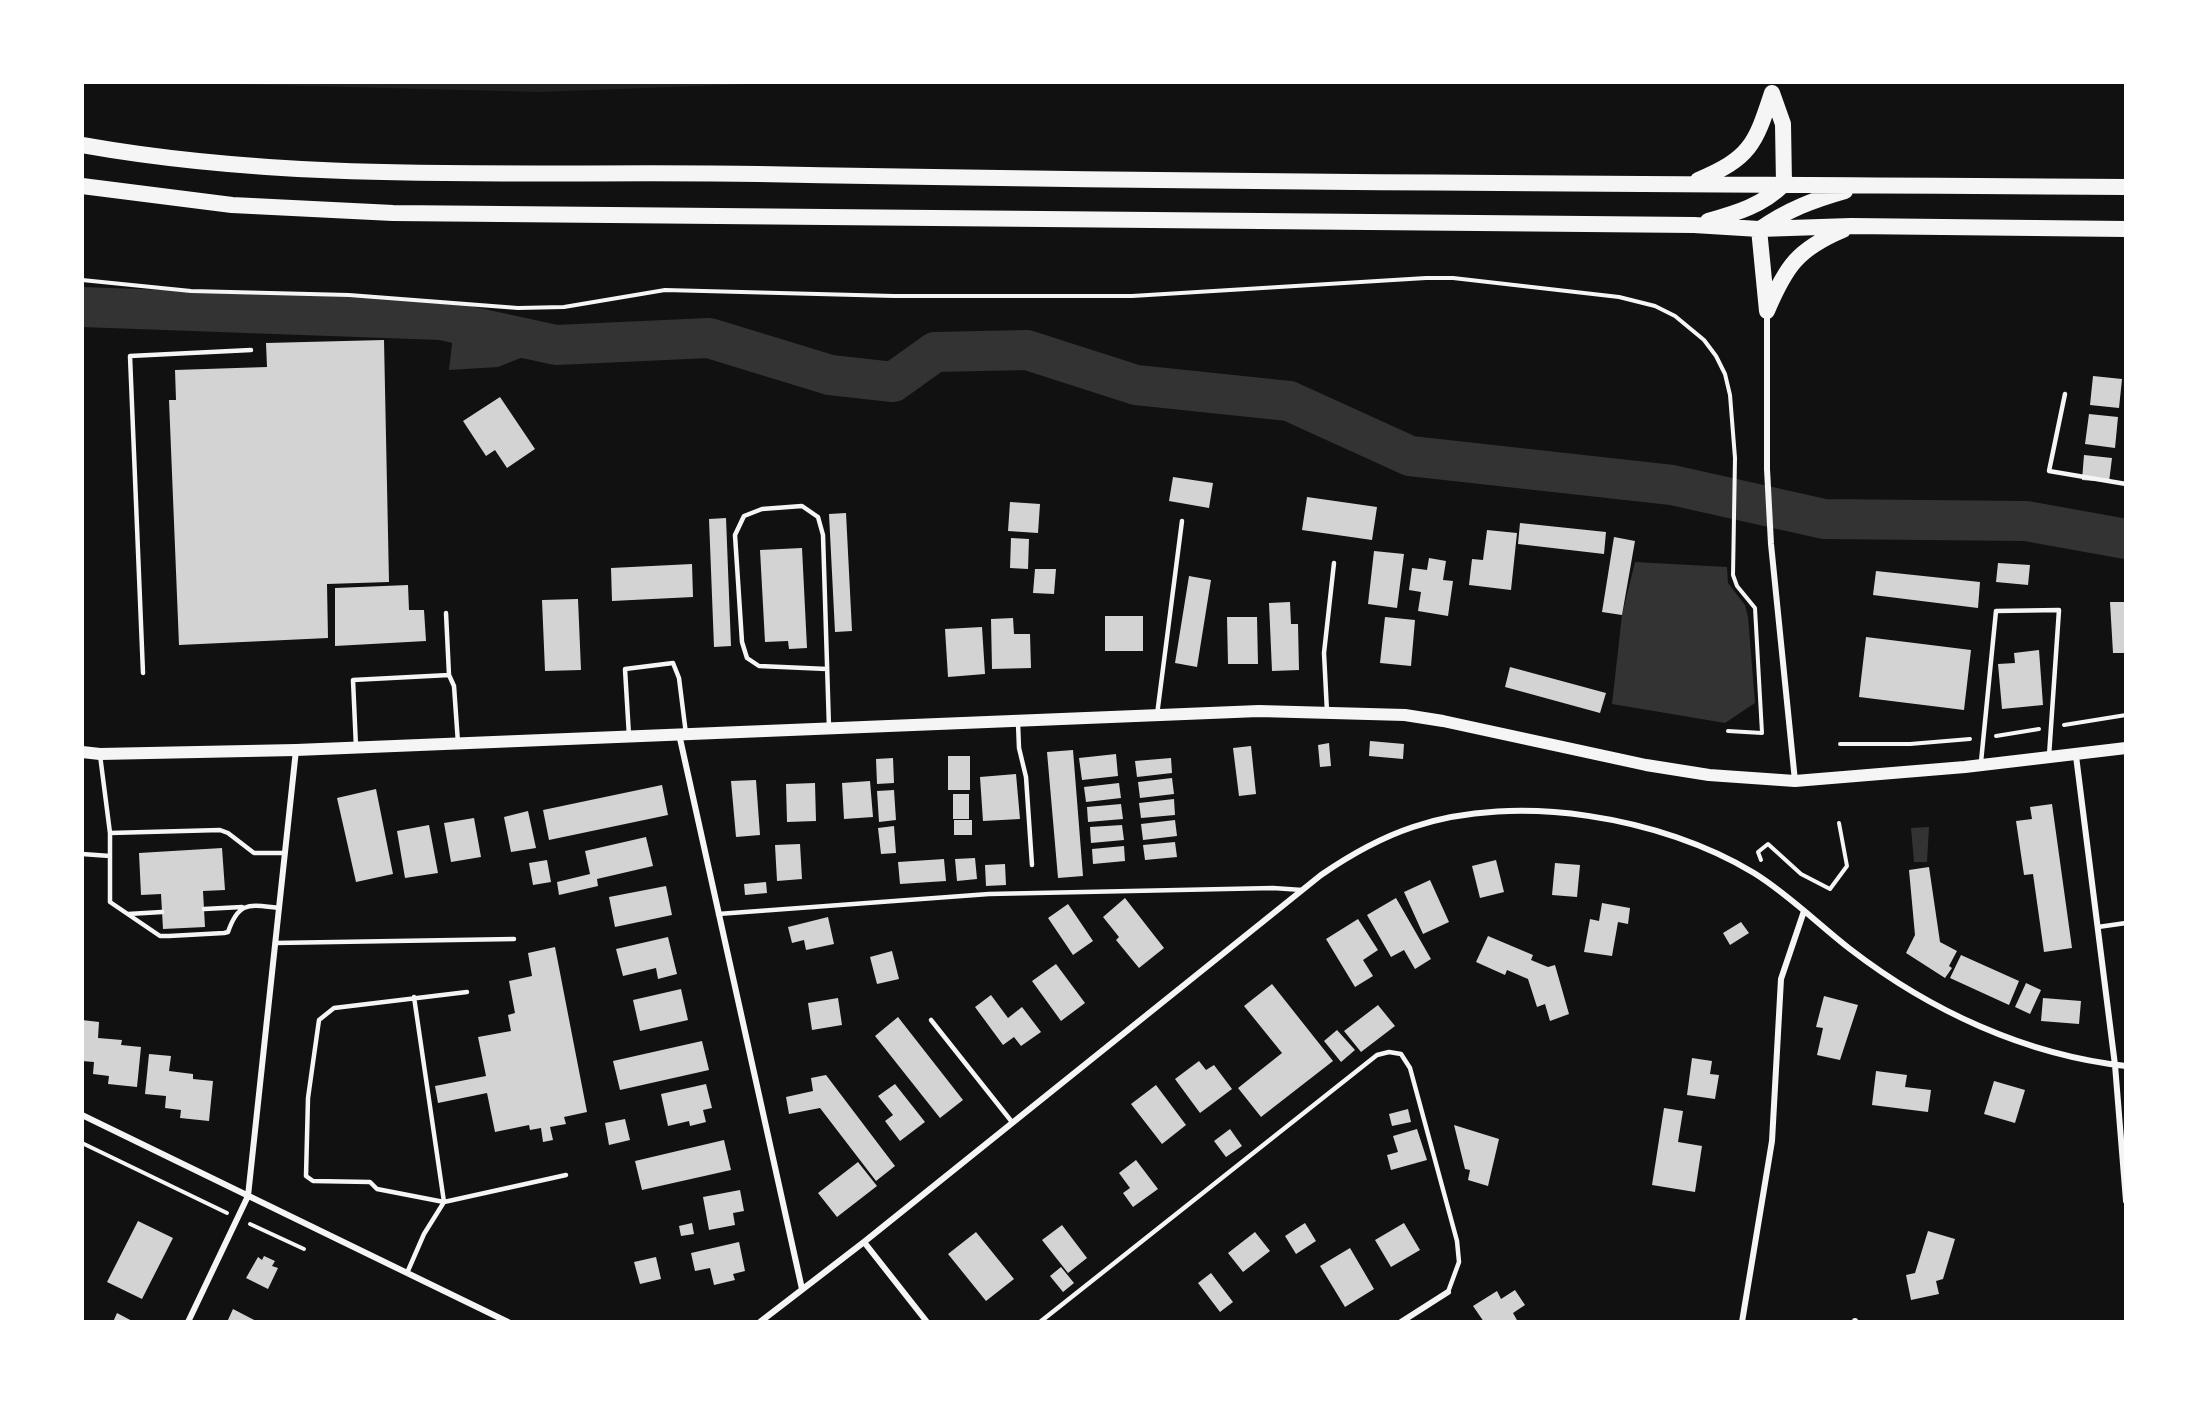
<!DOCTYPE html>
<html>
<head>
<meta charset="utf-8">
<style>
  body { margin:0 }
  #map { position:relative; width:2208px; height:1404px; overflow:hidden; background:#111; font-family:"PT Sans",sans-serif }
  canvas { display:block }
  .frame { position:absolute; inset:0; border:84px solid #fff; pointer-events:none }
</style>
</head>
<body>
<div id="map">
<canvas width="2208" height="1404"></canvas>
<div class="frame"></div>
</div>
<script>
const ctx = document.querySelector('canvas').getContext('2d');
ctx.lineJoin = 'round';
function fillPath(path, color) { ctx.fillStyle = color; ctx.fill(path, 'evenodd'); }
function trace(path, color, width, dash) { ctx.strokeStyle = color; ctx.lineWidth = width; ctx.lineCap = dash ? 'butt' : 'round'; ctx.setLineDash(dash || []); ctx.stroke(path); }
const green = new Path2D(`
  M192 83H778L541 92Z`);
const water = new Path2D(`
  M456 310 507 317 544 334 543 349 498 367 449 370Z
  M1635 562 1727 567 1728 583 1745 605 1748 617 1755 703 1725 723 1612 704 1622 615Z
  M1929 827 1927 862H1914L1911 828Z`);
const river = new Path2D(`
  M82 307 441 320 556 345 709 338 830 375 893 382 935 352 1027 350 1136 385 1289 401 1410 456 1672 485 1824 519 2026 521 2126 539`);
const building = new Path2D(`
  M384 340 389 582 327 584 328 638 179 645 169 400H176L175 370 267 367 266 343Z
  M2093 376 2122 379 2119 408 2090 405Z
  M500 397 535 449 507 468 495 450 486 456 463 421Z
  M2089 414 2118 417 2115 448 2085 444Z
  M2084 455 2112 458 2109 482 2082 480Z
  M1173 477 1213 483 1209 508 1169 501Z
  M1307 497 1377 507 1372 540 1302 530Z
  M1010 502 1040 504 1038 533 1008 531Z
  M846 513 852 631 835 632 829 514Z
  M726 518 731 646 714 647 709 519Z
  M1520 523 1606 532 1604 554 1518 544Z
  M1487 530 1517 533 1511 590 1469 585 1472 559 1483 560Z
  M1614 537 1635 541 1622 615 1602 612Z
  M1011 538 1029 539 1028 569 1010 568Z
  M802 548 807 648 789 649 788 641 765 642 760 550Z
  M1374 551 1404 554 1397 608 1368 604Z
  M1429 558 1446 561 1443 580 1453 581 1448 616 1418 611 1421 592 1409 590 1412 568 1427 570Z
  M1998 563 2030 565 2028 585 1996 582Z
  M692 564 693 597 612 601 611 568Z
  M1035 569H1056L1054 594 1033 593Z
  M1876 571 1980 582 1978 608 1873 595Z
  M1189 576 1211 580 1197 667 1175 663Z
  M408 585 409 610H424L426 641 335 646V588Z
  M578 599 581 670 545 671 542 600Z
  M1290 602 1291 624H1298L1299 670 1272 671 1269 603Z
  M2110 602H2126V653H2113Z
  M1105 616H1143V651H1105Z
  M1227 617H1257L1258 664H1228Z
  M1385 617 1415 620 1411 666 1380 663Z
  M1013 618 1014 634H1030L1031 668 992 669 991 619Z
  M982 627 985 674 948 677 945 629Z
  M1866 637 1971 650 1964 710 1859 697Z
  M2039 650 2043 705 2002 709 1998 664 2015 663 2014 653Z
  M1510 667 1606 693 1600 713 1505 687Z
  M1370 741 1404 744 1403 759 1369 756Z
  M1329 743 1331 766 1320 767 1318 745Z
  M1251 746 1256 794 1239 796 1233 748Z
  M1073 750 1083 876 1058 878 1047 752Z
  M1116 754 1118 776 1082 780 1079 758Z
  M948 756H970V790H948Z
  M893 758 894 783 877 784 876 759Z
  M1171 758 1172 773 1137 777 1135 761Z
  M1016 774 1020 819 983 821 980 777Z
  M1172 778 1174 794 1140 798 1138 782Z
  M756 780 760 835 736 837 731 781Z
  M870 781 873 817 844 819 842 783Z
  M815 783 816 821 787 822 786 784Z
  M1119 783 1121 798 1086 802 1084 787Z
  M662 785 668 815 549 840 543 810Z
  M376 789 393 874 356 882 337 798Z
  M894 790 896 820 879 822 877 791Z
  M953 794H969V819H953Z
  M1174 799 1175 815 1141 818 1139 803Z
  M1121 804 1123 819 1088 822 1087 807Z
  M2052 804 2072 948 2044 952 2033 874 2024 875 2016 821 2032 819 2030 807Z
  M528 811 536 848 511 852 504 817Z
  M474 818 481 857 451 862 444 823Z
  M954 820H972V835H954Z
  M1175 820 1177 836 1143 840 1141 824Z
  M429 825 438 873 405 878 397 831Z
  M1122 825 1124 840 1091 843 1090 827Z
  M894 826 896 853 881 854 878 828Z
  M646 837 653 866 597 879 598 886 559 895 557 882 590 874 585 851Z
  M1175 842 1177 857 1145 860 1143 845Z
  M800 844 802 879 777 881 775 845Z
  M1124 846 1125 861 1093 864 1092 849Z
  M222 848 225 890 203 891 205 927 163 929 161 894 141 895 139 853Z
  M975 858 977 879 957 881 955 859Z
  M944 859 946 881 900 884 898 862Z
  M547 860 551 882 533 885 529 863Z
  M1496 860 1504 892 1480 898 1472 866Z
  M1555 863 1580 865 1577 897 1552 895Z
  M1005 864 1006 885 986 886 985 865Z
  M1929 867 1940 942 1957 951 1949 966 1952 968 1945 978 1906 953 1915 935 1909 870Z
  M1430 880 1449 922 1423 934 1404 892Z
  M766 882 767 893 745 895 744 884Z
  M666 886 672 915 615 927 609 897Z
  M1125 898 1164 948 1139 968 1116 940 1119 937 1103 917Z
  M1396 898 1431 959 1415 969 1404 950 1391 957 1367 915Z
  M1602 903 1630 908 1628 924 1618 922 1612 956 1584 952 1590 919 1599 921Z
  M1068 904 1093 941 1073 955 1048 918Z
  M828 917 834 944 806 950 804 940 792 943 788 927Z
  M1358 919 1378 950 1363 960 1373 976 1355 987 1326 939Z
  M1741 922 1749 933 1730 945 1723 933Z
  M1488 936 1533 955 1531 960 1548 967 1555 965 1569 1014 1550 1021 1545 1004 1537 1007 1528 979 1507 970 1505 975 1476 962Z
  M668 937 677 974 658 979 656 968 623 976 616 949Z
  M555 947 587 1112 564 1117 566 1124 550 1127 553 1140 543 1142 541 1128 530 1130 529 1125 495 1132 487 1093 438 1103 435 1086 486 1076 478 1037 511 1031 508 1015 515 1013 509 981 532 976 528 953Z
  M892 951 899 979 877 984 870 957Z
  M1961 955 2019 981 2009 1005 1950 978Z
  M1056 964 1085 1003 1061 1021 1032 981Z
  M2026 983 2041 990 2030 1014 2015 1007Z
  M1272 984 1333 1061 1261 1117 1238 1088 1282 1053 1244 1006Z
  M681 989 688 1020 640 1031 633 1000Z
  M991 995 1008 1018 1022 1007 1041 1032 1021 1046 1014 1037 1003 1045 975 1007Z
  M1824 996 1858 1005 1840 1060 1817 1055 1823 1028 1816 1027Z
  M838 998 842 1025 812 1030 808 1003Z
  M2043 998 2081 1001 2079 1024 2041 1021Z
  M1378 1005 1395 1026 1361 1052 1344 1031Z
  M898 1017 963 1100 940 1118 875 1036Z
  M82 1020 99 1022 98 1038 122 1040 121 1045 141 1047 137 1087 108 1084 109 1076 93 1074 94 1062 82 1061Z
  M1337 1030 1355 1050 1341 1062 1324 1041Z
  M702 1041 709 1070 620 1090 613 1061Z
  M149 1054 171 1056 169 1071 193 1074V1079L213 1081 209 1121 180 1118 181 1110 165 1108 166 1096 145 1094Z
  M1692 1058 1712 1061 1710 1074 1719 1075 1715 1099 1687 1095Z
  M1199 1061 1206 1070 1214 1065 1232 1089 1200 1113 1175 1079Z
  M1876 1071 1907 1075 1905 1087 1931 1090 1928 1112 1872 1105Z
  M826 1075 895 1166 876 1181 820 1108 789 1114 786 1097 813 1091 811 1078Z
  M1994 1081 2025 1090 2015 1123 1984 1114Z
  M706 1084 712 1108 703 1110 706 1122 690 1126 689 1121 668 1126 661 1094Z
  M895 1084 925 1122 900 1141 885 1121 893 1115 878 1096Z
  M1156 1085 1186 1125 1162 1144 1131 1104Z
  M1664 1108 1683 1111 1678 1142 1702 1146 1695 1192 1652 1185Z
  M1408 1109 1411 1122 1392 1126 1389 1114Z
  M625 1119 630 1140 609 1145 605 1123Z
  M1454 1125 1499 1139 1488 1186 1468 1180 1470 1170 1465 1169Z
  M1230 1129 1242 1146 1226 1157 1214 1141Z
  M1417 1129 1427 1160 1391 1170 1387 1155 1398 1152 1393 1136Z
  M724 1140 731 1170 642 1190 635 1161Z
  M1136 1160 1158 1189 1133 1207 1123 1193 1130 1188 1119 1173Z
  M858 1162 877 1186 837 1217 818 1193Z
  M740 1190 744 1211 733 1213 735 1225 709 1230 703 1197Z
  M138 1221 173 1238 142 1299 107 1282Z
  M692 1223 694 1234 681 1236 679 1226Z
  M1305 1223 1316 1241 1296 1254 1285 1236Z
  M1404 1223 1420 1250 1391 1267 1375 1240Z
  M1062 1225 1087 1258 1068 1273 1042 1240Z
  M1928 1231 1955 1239 1943 1279 1936 1281 1939 1294 1911 1300 1906 1275 1915 1273Z
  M976 1232 1014 1279 986 1301 948 1254Z
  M1255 1232 1270 1251 1243 1272 1228 1253Z
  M739 1242 745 1271 733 1274 735 1280 714 1285 710 1268 695 1271 691 1253Z
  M1350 1248 1374 1289 1345 1307 1320 1266Z
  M264 1256 275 1261 272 1266 278 1268 268 1289 246 1278 258 1257 262 1260Z
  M656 1257 661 1279 640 1284 634 1262Z
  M1061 1267 1074 1283 1063 1292 1050 1276Z
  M1211 1273 1233 1302 1220 1312 1198 1283Z
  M1515 1290 1525 1305 1513 1313 1518 1322H1484L1473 1306 1497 1291 1501 1299Z
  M233 1309 258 1322H227Z
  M117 1313 134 1322H113Z`);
const path = new Path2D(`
  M82 280 191 291 349 295 518 308 564 307 665 290 894 296H1132L1426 278H1453L1619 297 1655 306 1675 316 1704 340 1716 356 1725 374 1730 395 1735 458 1733 575 1737 586 1755 608 1762 733 1728 731
  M2064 725 2126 715
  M1996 736 2039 729
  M1840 744H1910L1970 739
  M1761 860 1758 852 1768 844 1801 874 1830 889 1847 866 1839 823
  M82 1143 227 1213
  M250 1224 304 1249`);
const service = new Path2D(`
  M2065 394 2049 471 2126 484
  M827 669 759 666 747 658 742 642 735 535 744 516 762 509 802 506 818 517 823 535 829 728
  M143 673 130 356 251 350
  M449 675 454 686 458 743
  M1327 712 1324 653 1334 563
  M1157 715 1182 521
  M1018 723 1019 748 1026 777 1032 865
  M629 736 625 669 673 663 679 678 686 734
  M356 747 353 680 449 675 446 613
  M100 755 110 833V902L160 936H169L224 933 228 932C239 900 250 905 279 908
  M1981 762 1996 611 2059 610 2049 756
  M110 833 220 830 228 833 254 853H285
  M82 854 110 856
  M204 909 242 907
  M128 914 162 912
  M718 914 989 894 1273 888 1302 890
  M2098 927 2126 923
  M275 943 514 939
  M467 992 334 1008 319 1020 308 1098 306 1176 313 1181 370 1182 377 1189 444 1202 566 1175
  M931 1020 1012 1122
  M407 1273 424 1234 444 1202 414 997
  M1040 1322 1377 1055 1389 1052 1401 1054 1410 1068 1457 1241 1459 1262 1448 1292`);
const minor = new Path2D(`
  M1767 311V469L1771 544 1795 781
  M679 734 802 1289
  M2076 756 2115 1065 2126 1201
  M82 1115 508 1322
  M864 1242 927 1322
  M188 1322 248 1196 296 750
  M760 1322 864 1242 1321 875C1350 855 1380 838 1413 827 1517 792 1662 817 1754 873 1788 894 1818 924 1850 949 1929 1010 2025 1055 2126 1066
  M1401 1322 1448 1292
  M1742 1322 1772 1141 1781 979 1804 911
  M1855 1322V1321`);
const secondary = new Path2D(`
  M82 752 100 754 296 750 1259 711 1405 715 1443 721 1646 765 1709 775 1795 781 1965 767 2126 748`);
const trunk = new Path2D(`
  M82 145C306 185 534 170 759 174 1214 183 1670 184 2126 187
  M1698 180C1750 158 1755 145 1772 93
  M82 186 232 205 393 213 1694 225 1759 229 1851 226 2126 229
  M1708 221C1737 213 1763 205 1784 184L1783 124 1772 93
  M1759 229 1767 311
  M1760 229C1787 210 1813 200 1845 191
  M1767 311C1786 266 1798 249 1843 230`);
fillPath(green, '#202020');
fillPath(water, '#333');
trace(river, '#333', 40);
fillPath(building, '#d3d3d3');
trace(path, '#f5f5f5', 4);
trace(service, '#f5f5f5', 4.5);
trace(minor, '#f5f5f5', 6);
trace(secondary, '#f5f5f5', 12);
trace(trunk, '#f5f5f5', 16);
</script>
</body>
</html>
